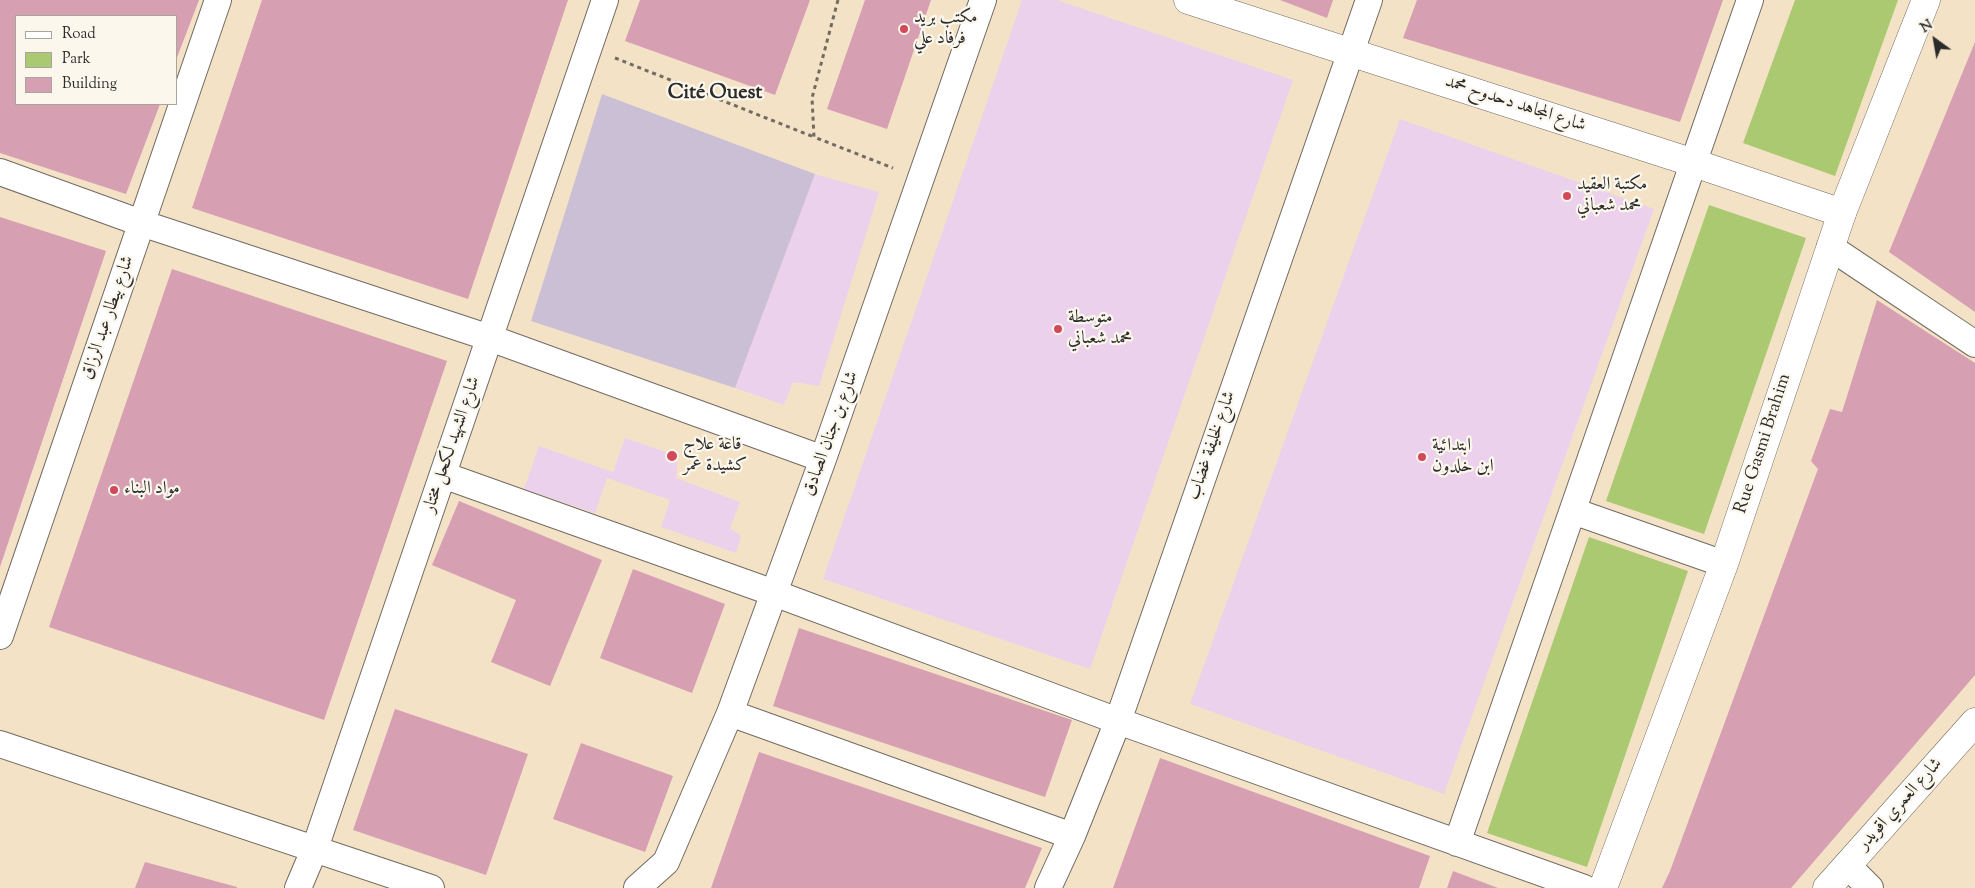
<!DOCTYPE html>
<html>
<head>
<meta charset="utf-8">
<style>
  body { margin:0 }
  #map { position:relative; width:1975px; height:888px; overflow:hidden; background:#f4e2c7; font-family:"Sorts Mill Goudy",serif }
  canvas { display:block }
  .legend { position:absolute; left:15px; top:15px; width:162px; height:90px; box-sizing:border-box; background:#fbf7ec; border:1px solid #a8a59f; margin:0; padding:6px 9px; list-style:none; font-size:15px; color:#2b2b2b }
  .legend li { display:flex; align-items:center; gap:10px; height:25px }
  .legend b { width:25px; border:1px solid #a8a59f }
  .north { position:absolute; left:1910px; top:15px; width:50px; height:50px; -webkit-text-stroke:4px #fbf7ec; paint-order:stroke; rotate:328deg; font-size:14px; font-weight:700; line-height:20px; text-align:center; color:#2b2b2b }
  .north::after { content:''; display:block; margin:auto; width:18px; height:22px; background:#2b2b2b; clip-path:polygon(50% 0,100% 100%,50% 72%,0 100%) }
</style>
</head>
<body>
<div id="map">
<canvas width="1975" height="888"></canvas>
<ul class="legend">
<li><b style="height:6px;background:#fff"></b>Road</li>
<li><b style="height:14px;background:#abc970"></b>Park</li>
<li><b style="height:14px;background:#d69fb2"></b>Building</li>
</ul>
<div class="north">N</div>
</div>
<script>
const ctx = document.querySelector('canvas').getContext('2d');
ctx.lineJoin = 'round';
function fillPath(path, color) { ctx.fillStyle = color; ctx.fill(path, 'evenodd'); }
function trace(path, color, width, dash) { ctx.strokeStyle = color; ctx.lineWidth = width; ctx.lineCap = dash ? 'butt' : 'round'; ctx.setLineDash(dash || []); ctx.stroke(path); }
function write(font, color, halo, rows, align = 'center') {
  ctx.font = font + ' "Sorts Mill Goudy",Amiri,serif'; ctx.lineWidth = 4.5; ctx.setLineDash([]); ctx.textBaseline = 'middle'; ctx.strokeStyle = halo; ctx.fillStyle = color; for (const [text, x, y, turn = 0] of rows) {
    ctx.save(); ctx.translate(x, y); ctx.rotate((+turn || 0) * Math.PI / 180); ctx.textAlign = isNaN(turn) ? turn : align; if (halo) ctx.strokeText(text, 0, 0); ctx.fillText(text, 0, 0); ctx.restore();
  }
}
const built = new Path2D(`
  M1022 0H1057L1293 80 1090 669 823 579Z
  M1400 119 1654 209 1444 794 1190 704Z
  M815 174 879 192 819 386 793 382 784 405 735 388Z
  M625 438 678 456 676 478 740 502 730 528 741 536 736 553 661 527 670 500 607 478 595 513 524 489 539 446 613 472Z`);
const industrial = new Path2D(`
  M602 94 815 174 735 388 531 321Z`);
const green = new Path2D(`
  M1795 0H1898L1835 176 1743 143Z
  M1709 205 1806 238 1704 534 1606 501Z
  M1589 537 1688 571 1587 867 1487 833Z`);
const building = new Path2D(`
  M0 0H199L176 60V16H16V104H160L126 194 0 153Z
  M262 0H568L468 299 192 208Z
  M640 0H810L775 95 625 41Z
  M865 0H931L887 129 827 109Z
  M1280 0H1333L1327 18Z
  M1417 0H1723L1680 122 1403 38Z
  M1975 42V312L1889 252Z
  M0 217 106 251 0 567Z
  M172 269 447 361 324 720 49 627Z
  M1877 300 1975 363V675L1791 888H1662L1670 871 1818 469 1811 461 1830 409 1842 412Z
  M459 501 602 560 550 686 491 662 516 600 432 565Z
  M633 569 725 604 692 693 600 658Z
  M799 628 1072 720 1045 797 773 706Z
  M395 709 528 754 486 875 353 830Z
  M581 743 673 776 645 852 553 819Z
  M759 752 1042 848 1025 888H711Z
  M1160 758 1430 856 1419 888H1113Z
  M145 862 237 887V888H135Z
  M1453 871 1498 888H1447Z`);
const path = new Path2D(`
  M838 0 812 98 814 137 893 168
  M615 58 814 137`);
const minor = new Path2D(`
  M0 172 141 223 490 338 823 459
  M1830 247 1975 344
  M443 475 774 593 1118 721 1584 888
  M1573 511 1724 564
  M0 636 218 0
  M730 713 1072 836
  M0 744 431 888
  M1457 843 1750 0
  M1847 865 1870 888
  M298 888 315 848 605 0
  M637 888 666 862 730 713 823 459 983 0
  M1048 888 1072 836 1118 721 1369 0`);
const tertiary = new Path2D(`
  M1188 0 1694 163 1842 213
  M1827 888 1975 722`);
const secondary = new Path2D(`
  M1603 888 1724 564 1842 213 1926 0`);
const markers = [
  [904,29,5,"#d1495b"],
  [1567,196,5,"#d1495b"],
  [1058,329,5,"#d1495b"],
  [672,456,6,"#d1495b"],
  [1422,457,5,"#d1495b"],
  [114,490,5,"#d1495b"]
];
const poiNames = [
  ["مكتب بريد",914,19],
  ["فرفاد علي",914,40],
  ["مكتبة العقيد",1577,186],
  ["محمد شعباني",1577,207],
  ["متوسطة",1068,319],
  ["محمد شعباني",1068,340],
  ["قاعة علاج",683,446],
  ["كشيدة عمر",683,467],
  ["ابتدائية",1432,447],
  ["ابن خلدون",1432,468],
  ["مواد البناء",124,490]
];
const streetNames = [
  ["شارع المجاهد دحدوح محمد",1515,105,18],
  ["شارع بيطار عبد الرزاق",109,318,-71],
  ["شارع بن جنان الصادق",832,434,-70],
  ["Rue Gasmi Brahim",1764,444,-72],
  ["شارع الشهيد لكحل مختار",453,445,-71],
  ["شارع لخليفة غضاب",1213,446,-71],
  ["شارع العمري اقويدر",1901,805,-48]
];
const quarterNames = [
  ["Cité Ouest",715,95]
];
fillPath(built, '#ebd1eb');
fillPath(industrial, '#cbbfd5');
fillPath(green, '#abc970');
fillPath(building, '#d69fb2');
trace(minor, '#716b62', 28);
trace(tertiary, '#716b62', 29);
trace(secondary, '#716b62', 29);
trace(path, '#716b62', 3, [4, 4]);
trace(minor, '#fff', 26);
trace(tertiary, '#fff', 28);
trace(secondary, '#fff', 28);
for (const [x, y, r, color] of markers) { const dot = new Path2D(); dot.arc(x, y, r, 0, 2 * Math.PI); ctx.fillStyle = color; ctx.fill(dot); trace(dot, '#fbf7ec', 2); }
write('18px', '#2b2b2b', '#fbf7ec', poiNames, 'left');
write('18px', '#2b2b2b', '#fbf7ec', streetNames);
write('bold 20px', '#2b2b2b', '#fbf7ec', quarterNames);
</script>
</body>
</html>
